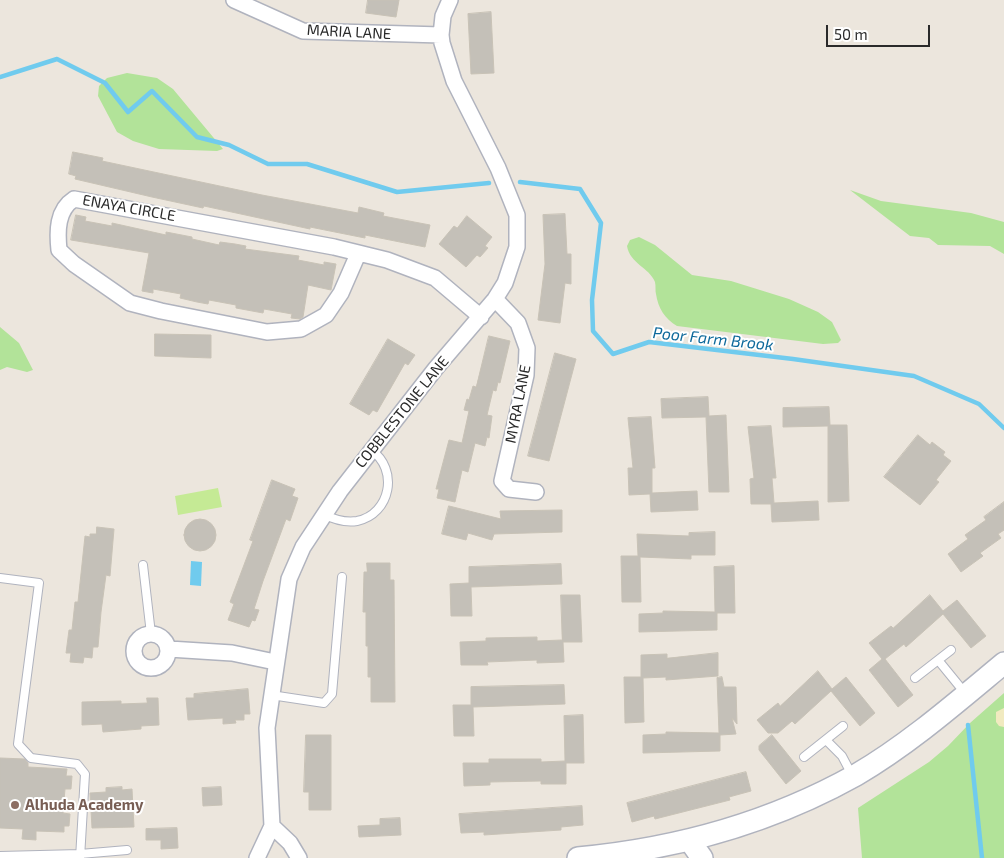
<!DOCTYPE html>
<html>
<head>
<meta charset="utf-8">
<style>
  body { margin:0 }
  #map { position:relative; width:1004px; height:858px; overflow:hidden; background:#ece6dd; font-family:"Exo 2",sans-serif }
  canvas { display:block }
  .scale { position:absolute; left:826px; top:25px; width:104px; height:22px; box-sizing:border-box; border:2px solid #2a2a2a; border-top:0; padding-left:6px; font-size:15px; line-height:18px; white-space:nowrap; color:#2a2a2a; -webkit-text-stroke:4px #fff; paint-order:stroke }
</style>
</head>
<body>
<div id="map">
<canvas width="1004" height="858"></canvas>
<div class="scale">50 m</div>
</div>
<script>
const ctx = document.querySelector('canvas').getContext('2d');
ctx.lineJoin = 'round';
function fillPath(path, color) { ctx.fillStyle = color; ctx.fill(path, 'evenodd'); }
function trace(path, color, width, dash) { ctx.strokeStyle = color; ctx.lineWidth = width; ctx.lineCap = dash ? 'butt' : 'round'; ctx.setLineDash(dash || []); ctx.stroke(path); }
function write(font, color, halo, rows, align = 'center') {
  ctx.font = font + ' "Exo 2",sans-serif'; ctx.lineWidth = 4; ctx.setLineDash([]); ctx.textBaseline = 'middle'; ctx.strokeStyle = halo; ctx.fillStyle = color; for (const [text, x, y, turn = 0] of rows) {
    ctx.save(); ctx.translate(x, y); ctx.rotate((+turn || 0) * Math.PI / 180); ctx.textAlign = isNaN(turn) ? turn : align; if (halo) ctx.strokeText(text, 0, 0); ctx.fillText(text, 0, 0); ctx.restore();
  }
}
const green = new Path2D(`
  M127 73 157 78 173 89 223 149 217 151 159 149 133 141 117 132 98 96 99 86 107 78Z
  M850 190 881 201 971 213 1004 222V254L990 246 938 245 929 238 910 236Z
  M639 237 655 245 692 275 731 281 789 299 818 312 832 322 841 340 838 343 823 344 677 326C665 319 658 308 656 294 655 291 656 286 655 282 649 267 630 264 627 246L630 240Z
  M0 327 19 343 33 370 27 372 7 367 0 370Z
  M1004 693V858H862L858 808 929 762 948 746 970 723Z`);
const sand = new Path2D(`
  M1004 708V727L999 726 996 722V712Z`);
const pitch = new Path2D(`
  M218 488 222 507 178 515 175 496Z`);
const water = new Path2D(`
  M191 561 202 562 201 586 190 585Z`);
const stream = new Path2D(`
  M0 77 57 59 105 83 128 112 152 91 197 137 229 145 268 164H307L397 192 489 183
  M520 182 580 189 601 223 592 300 593 331 613 354 649 342 793 359 914 376 979 404 1004 428
  M968 725 982 858`);
const building = new Path2D(`
  M368 0H399L396 17 366 13Z
  M491 12 494 73 471 74 468 14Z
  M73 152 103 158 102 161 262 195 358 213 359 207 384 213 383 216 430 225 425 247 365 235V238L310 227V229L204 206 203 208 152 197 75 179 76 176 69 174Z
  M565 214 567 254H571V284L565 283 560 323 538 320 545 264 543 215Z
  M76 215 86 217 85 221 112 226V223L166 235V232L192 237V239L219 245 220 242 235 244 246 246 245 249 299 256 298 260 324 265V262L336 264 331 290 308 285 303 317 300 319 291 318 292 314 264 309 263 313 236 308V305L209 300 208 304 197 302 180 298 181 294 153 289V293L142 291 149 253 71 240Z
  M467 216 492 237 485 246 488 248 480 257 477 255 466 267 439 244 454 226 457 228Z
  M155 334 211 335V358L155 356Z
  M489 336 510 341 500 383 498 382 496 391 493 390 487 415 492 416 489 438 487 437 485 446 475 443 468 472 462 470 455 502 437 498 439 489H436L449 440 462 443 469 411 464 410 467 399 469 400 473 386 476 387Z
  M388 339 415 355 408 365 405 363 377 412 373 410 369 415 350 404Z
  M555 353 576 359 549 461 528 456Z
  M708 397 709 416 726 415 729 492H709L706 417 662 418 661 399Z
  M829 407 830 425H847L849 501 828 502V426L783 427V408Z
  M651 417 655 468H652V493L697 491 698 510 651 512 650 494 629 495 628 468H633L628 418Z
  M771 426 776 478H772L774 503 818 501 819 520 772 522 771 504H751L750 479 754 478 748 427Z
  M918 435 930 445 932 442 945 452 943 455 951 461 936 480 939 482 920 505 884 477Z
  M272 480 295 489 292 496 298 498 290 521 286 519 263 581 254 609 259 610 255 621 252 620 249 627 228 620 234 604 230 602 253 541 250 540Z
  M1004 502V530L998 534 1001 538 980 553 983 556 961 572 948 554 968 539 965 535 986 520 984 517Z
  M449 506 501 519 500 511 562 510V532L494 534 492 540 468 533 466 540 442 534Z
  M184 535a16 16 0 1 1 32 0a16 16 0 1 1-32 0Z
  M97 527 114 529 110 576 106 575 101 612 98 647H93L92 658 84 657 83 663 70 662 71 653H66L69 630H72L75 602H78L85 536 90 537V534H96Z
  M715 532V555H691V559L640 557 641 602H622L621 556H638L637 534 689 536V533Z
  M367 563H390V580H394L395 702H371V677H368V646H366V612H363L364 572H367Z
  M561 564 562 584 471 587 472 616H451L450 584 469 583V567Z
  M734 566 735 613H717V630L639 632V614L663 613V611L715 612 714 567Z
  M561 595H580L582 642H563L564 662 537 663V660L487 662 488 665H461L460 642 486 641V638L537 637V641L562 640Z
  M930 595 943 611 957 600 986 636 971 648 943 614 906 647 904 644 885 659 913 695 898 707 869 670 882 659 869 643 891 626 893 628Z
  M718 653V676L666 680V677L643 678 644 722 625 723 624 677H641V655L667 654V658Z
  M818 671 832 689 846 677 875 713 860 726 831 691 795 724 792 721 778 733H768L757 720 778 703 780 706Z
  M722 677 724 687H736L737 724 732 718 736 734 720 735V751L643 753V735L666 734V732L719 733 717 678Z
  M564 685 565 704 473 707 474 736H454L453 705H471V687Z
  M248 689 250 714H244V720H235L236 723 223 724V718L188 720 186 698H194V694Z
  M147 698H158L159 725 141 726V729L103 732 102 724 82 725V702L121 701V704L147 703Z
  M583 715 584 763H566V784H541V781L490 782V785L464 786 463 763H489V759H541V762L565 761 564 716Z
  M306 735H331V810H309V792H304Z
  M772 735 801 771 786 784 759 750V746Z
  M0 758 25 759 28 763V767L67 769 66 776H72L71 789H65L63 813 70 814 69 826H64V832L36 831V840L22 839 23 829 0 828Z
  M746 772 751 791 729 797 730 800 655 819 654 816 632 822 627 803Z
  M122 787V790L132 789 134 827 92 828 90 793 106 792V788Z
  M221 787 222 805 203 806 202 788Z
  M582 806 583 825 561 827V830L484 835V832L461 833 459 814Z
  M400 818 401 835 359 837 358 826 380 825V819Z
  M177 828 178 848 161 849V840H146V829Z`);
const lane = new Path2D(`
  M323 514C333 519 345 523 357 521 391 514 399 469 371 450
  M143 565 151 634
  M0 578 39 583 18 744 31 758 77 764 85 774 80 858
  M938 660 965 693
  M915 678 951 650
  M271 695 324 703 332 694 342 577
  M826 740 842 756 852 775
  M804 757 843 726
  M0 856 80 854 127 850`);
const street = new Path2D(`
  M234 0 303 31 441 35
  M358 254 341 293 326 315 301 329 267 332 161 311 130 303 74 264 59 250C57 231 57 210 74 199L334 247 387 260 435 278 481 317
  M495 299 518 323 527 348 526 375 502 481 509 489 536 492
  M134 651a17 17 0 1 1 34 0a17 17 0 1 1-34 0Z
  M169 649 232 653 275 662
  M272 826 290 843 299 858
  M257 858 272 826 267 728 289 579 303 547 340 491 436 368 495 299 505 283 517 247V215L498 168 454 81 442 43 441 35 443 16 450 0`);
const secondary = new Path2D(`
  M690 841 702 858
  M578 858C676 849 770 823 856 775 909 744 957 702 1004 663`);
const markers = [
  [15,805,5,"#8d6e63"]
];
const streetNames = [
  ["MARIA LANE",349,32,3],
  ["ENAYA CIRCLE",129,208,10],
  ["MYRA LANE",518,404,-79],
  ["COBBLESTONE LANE",402,412,-51]
];
const educationNames = [
  ["Alhuda Academy",25,805]
];
const waterNames = [
  ["Poor Farm Brook",713,339,6]
];
fillPath(green, '#b2e399');
fillPath(sand, '#f1eac0');
fillPath(pitch, '#c5ea95');
fillPath(water, '#70cbee');
trace(stream, '#70cbee', 4.5);
fillPath(building, '#c4c0b8');
trace(building, '#c8c2b6', 1);
trace(lane, '#b0b3be', 10);
trace(street, '#b0b3be', 18);
trace(secondary, '#b0b3be', 24);
trace(lane, '#fff', 8);
trace(street, '#fff', 15);
trace(secondary, '#fff', 21);
for (const [x, y, r, color] of markers) { const dot = new Path2D(); dot.arc(x, y, r, 0, 2 * Math.PI); ctx.fillStyle = color; ctx.fill(dot); trace(dot, '#fff', 2); }
write('15px', '#2a2a2a', '#fff', streetNames);
write('bold 15px', '#785e54', '#fff', educationNames, 'left');
write('italic 16px', '#0e699b', '#fff', waterNames);
</script>
</body>
</html>
